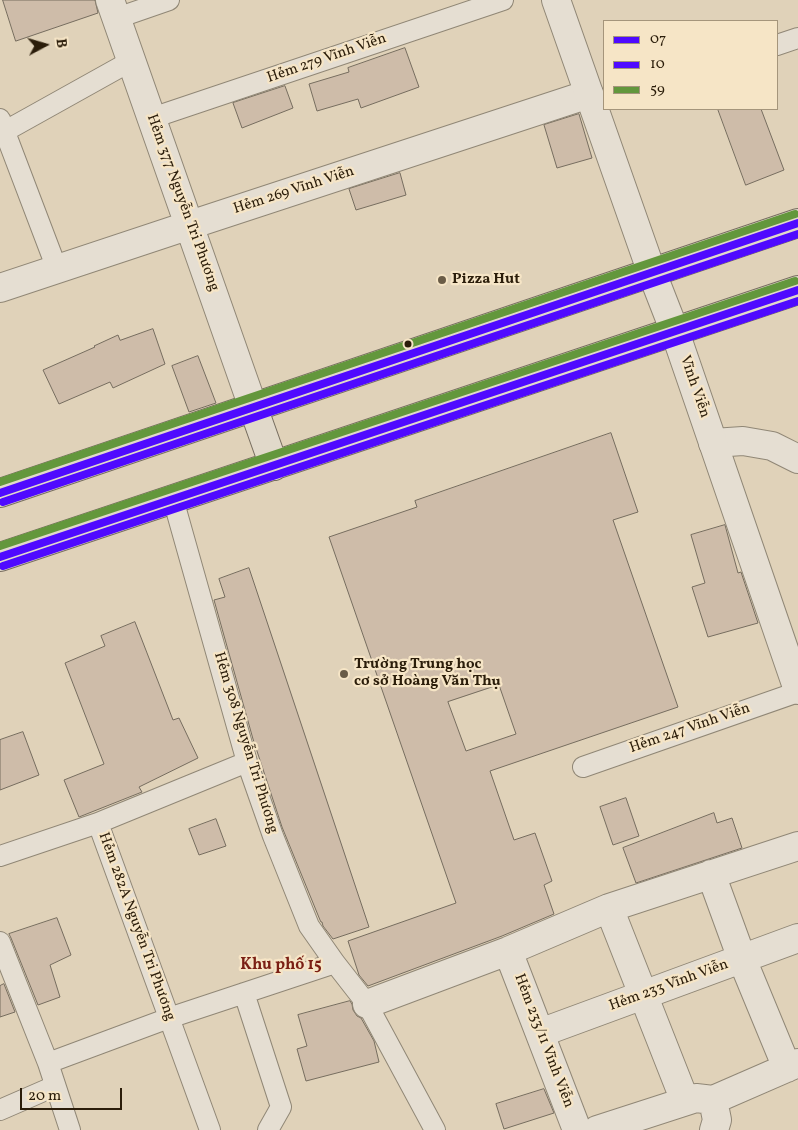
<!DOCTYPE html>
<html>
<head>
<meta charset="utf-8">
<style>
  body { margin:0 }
  #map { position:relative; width:798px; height:1130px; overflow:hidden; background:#e0d2b9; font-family:Vollkorn,serif }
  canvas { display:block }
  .legend { position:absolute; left:603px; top:20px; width:175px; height:90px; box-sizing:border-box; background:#f6e5c6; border:1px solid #a5957b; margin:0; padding:6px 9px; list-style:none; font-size:15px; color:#2b1d0a }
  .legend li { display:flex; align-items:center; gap:10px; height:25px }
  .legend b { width:25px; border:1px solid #a5957b }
  .north { position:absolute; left:20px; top:20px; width:50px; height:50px; -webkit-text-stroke:4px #f6e5c6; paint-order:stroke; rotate:84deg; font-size:14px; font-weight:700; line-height:20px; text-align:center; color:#2b1d0a }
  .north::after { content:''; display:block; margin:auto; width:18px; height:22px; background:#2b1d0a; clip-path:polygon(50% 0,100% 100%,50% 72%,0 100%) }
  .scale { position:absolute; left:20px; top:1088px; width:102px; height:22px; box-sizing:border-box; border:2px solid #2b1d0a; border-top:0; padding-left:6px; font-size:15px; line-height:18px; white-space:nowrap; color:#2b1d0a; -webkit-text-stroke:4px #f6e5c6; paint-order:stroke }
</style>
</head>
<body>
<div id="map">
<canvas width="798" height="1130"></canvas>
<ul class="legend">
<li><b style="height:6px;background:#4f0aff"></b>07</li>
<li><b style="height:6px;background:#4f0aff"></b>10</li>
<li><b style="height:6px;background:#63973c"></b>59</li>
</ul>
<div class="north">B</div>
<div class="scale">20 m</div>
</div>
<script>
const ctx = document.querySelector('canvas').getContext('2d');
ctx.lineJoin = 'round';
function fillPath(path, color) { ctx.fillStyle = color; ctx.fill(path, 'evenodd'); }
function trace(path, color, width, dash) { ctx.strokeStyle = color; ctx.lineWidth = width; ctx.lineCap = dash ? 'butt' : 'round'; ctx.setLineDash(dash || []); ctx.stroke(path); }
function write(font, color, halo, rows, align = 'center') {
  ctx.font = font + ' Vollkorn,serif'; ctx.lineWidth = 4.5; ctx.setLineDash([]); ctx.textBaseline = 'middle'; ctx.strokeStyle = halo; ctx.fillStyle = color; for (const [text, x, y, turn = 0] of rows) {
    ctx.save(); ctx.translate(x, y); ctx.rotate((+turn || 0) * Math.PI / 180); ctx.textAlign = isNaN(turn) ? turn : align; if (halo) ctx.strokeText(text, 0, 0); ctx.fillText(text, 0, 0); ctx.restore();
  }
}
const building = new Path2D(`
  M3 0H95L98 13 16 41Z
  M405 48 419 87 361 108 358 99 317 111 309 84 349 72 348 68Z
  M285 86 293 108 242 128 233 103Z
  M718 109H761L784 170 746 185Z
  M579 114 592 158 557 168 544 125Z
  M400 173 406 195 356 210 349 189Z
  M153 329 165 364 113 388 110 382 59 404 43 370 95 347 94 346 118 335 120 340Z
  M198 356 216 403 189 412 172 366Z
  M611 433 638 512 613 520 678 707 490 771 514 840 535 833 552 881 544 885 554 914 502 936 368 986 359 975 348 941 456 903 329 537 417 507 415 501ZM499 685 516 734 466 751 448 702Z
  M725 525 738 573 741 572 758 623 708 637 692 587 705 583 691 535Z
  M249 568 369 927 333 939 323 926 322 922H321L320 920 282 827 253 739 214 600 225 597 219 579Z
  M135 622 173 720 179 718 198 758 139 787 142 792 79 817 64 780 104 764 65 663 105 646 101 636Z
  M23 732 39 775 0 790V740Z
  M626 798 639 836 613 845 600 807Z
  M714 813 717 823 732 818 742 848 636 883 623 848Z
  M216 819 226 846 199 855 189 829Z
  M57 918 71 955 50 965 60 997 38 1005 11 938 9 934Z
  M4 984 15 1012 0 1017V986Z
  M350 1001 352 1004 353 1010 357 1016 361 1018 374 1041 379 1062 306 1081 297 1049 307 1046 298 1015Z
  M544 1089 554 1113 504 1129 496 1104Z`);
const service = new Path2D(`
  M117 18 169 0
  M777 45 798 38
  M152 118 503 0
  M0 119 57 269
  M0 134 131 61
  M173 499 247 762 273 836 309 926 335 963 367 1004 435 1130
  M583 767 798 692
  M98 823 247 762
  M0 856 98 823 210 1130
  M0 942 48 1063 70 1130
  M244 993 281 1107 268 1130
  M48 1063 169 1018 335 963
  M0 1110 55 1086`);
const minor = new Path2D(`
  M110 0 253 407
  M0 288 190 225 589 94
  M713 443 743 441 772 446 798 459
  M711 874 742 959 787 1068
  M609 908 685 1101
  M508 951 577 1130
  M367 1004 508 951 609 908 798 846
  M540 1033 798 938
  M713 1100 717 1120 714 1130
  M597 1130 696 1098 713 1100 798 1063`);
const tertiary = new Path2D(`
  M556 0 652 273 675 332 798 690`);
const primary = new Path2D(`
  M253 407 274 466
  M0 493 798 223
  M0 557 798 290`);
const bus1 = new Path2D(`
  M0 493 798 223
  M0 557 798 290`);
const bus2 = new Path2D(`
  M3 502 798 234
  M3 566 798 301`);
const bus3 = new Path2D(`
  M0 482 795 214
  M0 546 795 281`);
const markers = [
  [442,280,5,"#6a5c47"],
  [408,344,4.5,"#2b1d0a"],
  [344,674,5,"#6a5c47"]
];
const streetNames = [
  ["Hẻm 279 Vĩnh Viễn",327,59,-19],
  ["Hẻm 269 Vĩnh Viễn",294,191,-18],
  ["Hẻm 377 Nguyễn Tri Phương",182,203,70],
  ["Vĩnh Viễn",694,387,71],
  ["Hẻm 247 Vĩnh Viễn",690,729,-19],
  ["Hẻm 308 Nguyễn Tri Phương",245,743,73],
  ["Hẻm 282A Nguyễn Tri Phương",136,927,70],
  ["Hẻm 233 Vĩnh Viễn",669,986,-20],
  ["Hẻm 233/11 Vĩnh Viễn",543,1041,69]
];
const poiNames = [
  ["Pizza Hut",452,280],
  ["Trường Trung học",354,665],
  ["cơ sở Hoàng Văn Thụ",354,682]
];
const neighbourhoodNames = [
  ["Khu phố 15",281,966]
];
fillPath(building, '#cebca9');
trace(building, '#766d5f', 1);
trace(service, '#908776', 22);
trace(minor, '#908776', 30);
trace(tertiary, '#908776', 30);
trace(primary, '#766d5f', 30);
trace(service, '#e5ded2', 20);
trace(minor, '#e5ded2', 28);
trace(tertiary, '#e5ded2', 28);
trace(primary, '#e1d9ca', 28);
trace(bus1, '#4f0aff', 8);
trace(bus2, '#4f0aff', 8);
trace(bus3, '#63973c', 8);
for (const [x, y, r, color] of markers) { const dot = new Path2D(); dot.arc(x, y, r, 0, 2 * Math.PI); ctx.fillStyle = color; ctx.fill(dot); trace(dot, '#f6e5c6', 2); }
write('15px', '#2b1d0a', '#f6e5c6', streetNames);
write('bold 15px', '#2b1d0a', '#f6e5c6', poiNames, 'left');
write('bold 16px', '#7a1f14', '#f6e5c6', neighbourhoodNames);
</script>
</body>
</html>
